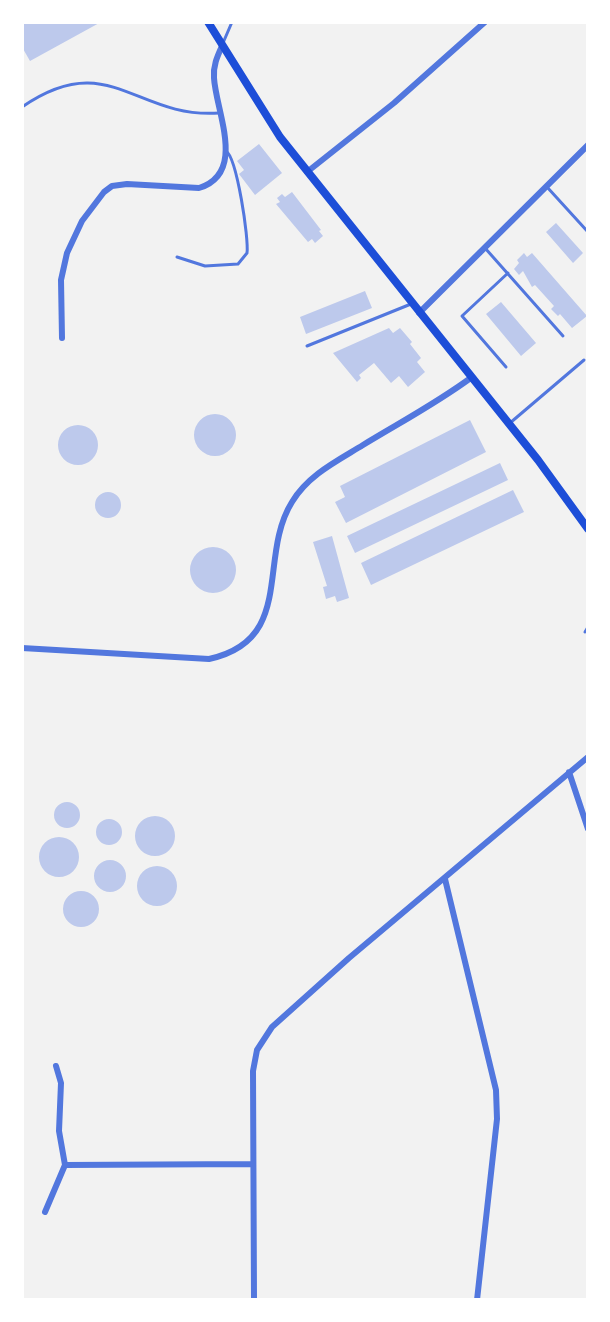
<!DOCTYPE html>
<html>
<head>
<meta charset="utf-8">
<style>
  body { margin:0 }
  #map { position:relative; width:610px; height:1322px; overflow:hidden; background:#f2f2f2; font-family:Inter,sans-serif }
  canvas { display:block }
  .frame { position:absolute; inset:0; border:24px solid #fff; pointer-events:none }
</style>
</head>
<body>
<div id="map">
<canvas width="610" height="1322"></canvas>
<div class="frame"></div>
</div>
<script>
const ctx = document.querySelector('canvas').getContext('2d');
ctx.lineJoin = 'round';
function fillPath(path, color) { ctx.fillStyle = color; ctx.fill(path, 'evenodd'); }
function trace(path, color, width, dash) { ctx.strokeStyle = color; ctx.lineWidth = width; ctx.lineCap = dash ? 'butt' : 'round'; ctx.setLineDash(dash || []); ctx.stroke(path); }
const building = new Path2D(`
  M22 22H101L30 61 22 47Z
  M259 144 282 173 255 195 239 174 244 170 237 161Z
  M292 192 321 230 319 231 323 236 315 243 312 239 308 242 276 204 280 202 277 198 282 194 285 197Z
  M556 223 583 253 573 263 546 232Z
  M524 253 527 257 532 253 587 316 572 328 560 314 558 316 551 309 554 306 535 285 532 287 523 271 519 275 514 269 519 263 517 260Z
  M365 291 372 308 306 334 300 317Z
  M501 302 536 343 521 356 486 314Z
  M389 328 393 333 400 328 412 342 410 344 421 358 417 362 425 372 408 387 399 376 391 383 374 363 359 375 361 378 357 382 333 353Z
  M194 435a21 21 0 1 1 42 0a21 21 0 1 1-42 0Z
  M470 420 486 452 346 523 335 502 345 497 340 486Z
  M58 445a20 20 0 1 1 40 0a20 20 0 1 1-40 0Z
  M500 463 508 480 355 553 347 536Z
  M513 490 524 512 371 585 361 563Z
  M95 505a13 13 0 1 1 26 0a13 13 0 1 1-26 0Z
  M332 536 349 598 337 602 335 596 326 599 323 587 327 586 313 542Z
  M190 570a23 23 0 1 1 46 0a23 23 0 1 1-46 0Z
  M54 815a13 13 0 1 1 26 0a13 13 0 1 1-26 0Z
  M135 836a20 20 0 1 1 40 0a20 20 0 1 1-40 0Z
  M96 832a13 13 0 1 1 26 0a13 13 0 1 1-26 0Z
  M39 857a20 20 0 1 1 40 0a20 20 0 1 1-40 0Z
  M94 876a16 16 0 1 1 32 0a16 16 0 1 1-32 0Z
  M137 886a20 20 0 1 1 40 0a20 20 0 1 1-40 0Z
  M63 909a18 18 0 1 1 36 0a18 18 0 1 1-36 0Z`);
const service = new Path2D(`
  M223 43 232 22
  M22 107C109 47 135 119 219 113
  M547 187 588 232
  M485 248 563 336
  M177 257 205 266 238 264 247 253C249 239 237 158 226 151
  M307 346 411 304
  M506 367 462 316 508 273
  M510 423 584 360
  M585 632 588 627`);
const minor = new Path2D(`
  M307 172 394 103 485 22
  M419 313 588 145
  M62 338 61 280 67 253 82 221 104 192 112 186 127 184 199 188C247 173 216 112 214 78 213 66 217 57 222 46
  M22 648 209 659C296 640 257 558 292 502 308 475 337 461 363 445 399 423 437 403 472 377
  M569 772 588 829
  M445 879 496 1090 497 1119 477 1300
  M65 1165 253 1164
  M45 1212 65 1165 59 1131 61 1083 56 1066
  M254 1300 253 1071 257 1050 272 1027 349 958 588 757`);
const secondary = new Path2D(`
  M208 22 280 137 538 460 588 529`);
fillPath(building, '#bdc9ec');
trace(service, '#5277de', 3);
trace(minor, '#5277de', 6);
trace(secondary, '#1d4ed8', 8);
</script>
</body>
</html>
